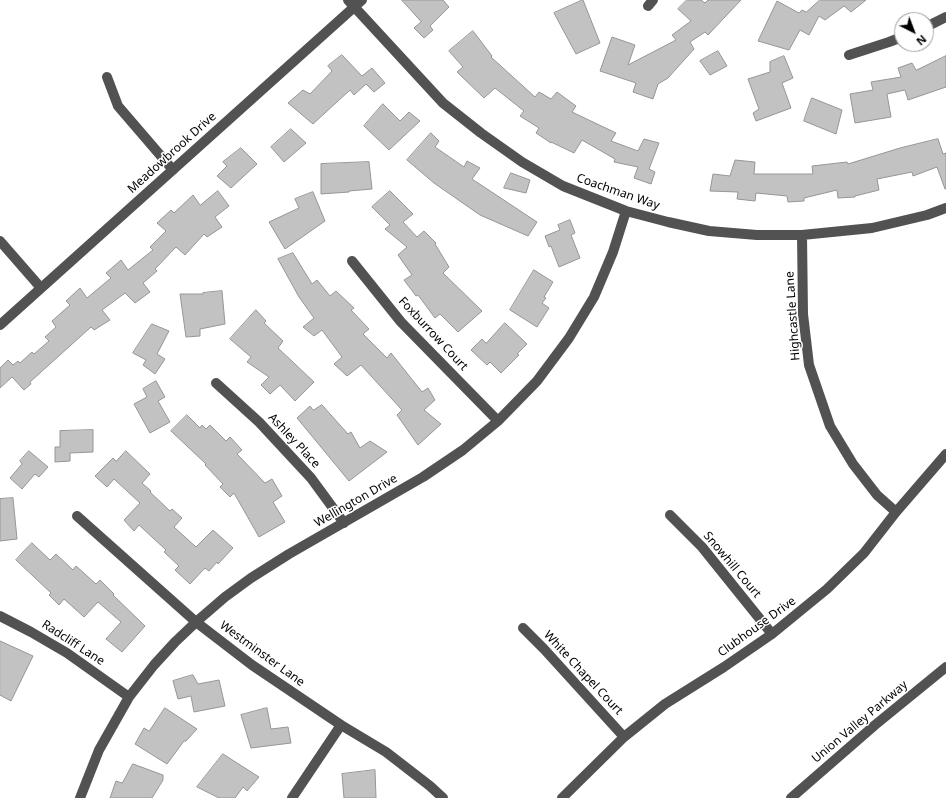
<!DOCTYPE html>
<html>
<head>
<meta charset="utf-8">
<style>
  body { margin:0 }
  #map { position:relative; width:946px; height:798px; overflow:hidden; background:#fff; font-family:"Noto Sans",sans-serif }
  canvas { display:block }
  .north { position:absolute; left:894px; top:12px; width:40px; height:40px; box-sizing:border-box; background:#fff; border:1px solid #999; border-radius:50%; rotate:138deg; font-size:11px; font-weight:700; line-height:16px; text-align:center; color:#000 }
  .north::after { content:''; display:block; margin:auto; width:14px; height:18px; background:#000; clip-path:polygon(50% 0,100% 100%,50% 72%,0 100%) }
</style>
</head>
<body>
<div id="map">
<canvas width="946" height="798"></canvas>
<div class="north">N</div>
</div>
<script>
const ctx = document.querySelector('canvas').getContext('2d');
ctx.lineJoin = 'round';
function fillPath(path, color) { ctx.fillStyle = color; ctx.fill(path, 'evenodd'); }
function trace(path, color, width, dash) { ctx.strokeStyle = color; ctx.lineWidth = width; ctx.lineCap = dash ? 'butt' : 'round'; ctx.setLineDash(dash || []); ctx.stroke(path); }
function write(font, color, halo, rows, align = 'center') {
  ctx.font = font + ' "Noto Sans",sans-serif'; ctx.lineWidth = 3; ctx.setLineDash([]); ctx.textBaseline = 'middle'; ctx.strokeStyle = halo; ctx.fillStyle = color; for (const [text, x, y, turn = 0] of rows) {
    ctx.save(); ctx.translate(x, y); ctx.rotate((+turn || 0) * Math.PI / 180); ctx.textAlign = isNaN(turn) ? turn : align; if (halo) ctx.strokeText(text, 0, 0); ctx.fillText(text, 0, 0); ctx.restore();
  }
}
const building = new Path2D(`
  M402 0H443L449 7 430 26 433 30 424 38 414 28 421 22Z
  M583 0 600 43 576 54 554 13Z
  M687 0H701L705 3 708 0H741L708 35 705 32 690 42 694 49 668 78 658 84 653 99 633 92 636 83 600 71 612 37 635 45 628 65 676 40 672 35 691 21 678 9Z
  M820 0H866L851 12 844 6 825 20 819 16 809 35 800 30 789 50 758 41 777 1 799 13 802 10 806 12Z
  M473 31 492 56 491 57 535 97 539 92 551 99 557 92 576 106 572 112 616 133 611 141 638 151 644 139 659 143 649 169 655 172 651 184 634 178 638 167 614 162 615 159 582 140 574 153 551 142V143L536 133 539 128 520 116 524 111 495 88 484 98 457 72 463 67 449 51Z
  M718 51 727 66 710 75 700 61Z
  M342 55 362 76 372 68 385 83 374 92 366 84 354 95 350 90 313 124 288 103 303 90 310 94 332 71 328 66Z
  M784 56 793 78 782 83 791 108 756 121 753 113 759 109 748 79 770 72V62Z
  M946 56V87L908 100 905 90 887 94 891 117 855 123 850 94 873 90 871 82 901 77 898 68 912 63 916 70Z
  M812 98 842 110 836 134 804 121Z
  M383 104 400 121 409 112 420 121 389 150 364 126Z
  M291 129 306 143 284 162 271 147Z
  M431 133 439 141 435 147 464 167 467 161 480 168 472 179 537 222 528 236 480 215 434 183 407 160Z
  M938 139 943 154 946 153V189H945L937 167 913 176 912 172 877 179 879 190 855 196V197L838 198 837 190 804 198V201L788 202 787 196 756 193 755 201 737 199 738 192 710 191 713 174 730 176 735 160 755 162 754 174H813L812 166 847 162 848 164 900 148Z
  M241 148 257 164 231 188 217 176 227 166 223 162Z
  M369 162 372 189 349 191V192L321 194V164Z
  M511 173 530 180 526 193 504 188Z
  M218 191 229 206 215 217 222 227 207 237 204 234 185 255 176 247 155 269 157 271 143 283 150 292 135 303 125 293 102 310 110 320 94 330 91 327 30 382 31 384 24 390 12 377 0 388V368L8 360 13 365 18 361 20 363 32 352 34 354 49 341 45 337 56 327 52 321 70 305 66 301 80 288 87 298 111 278 106 273 121 260 128 270 153 250 150 247 166 231 157 223 171 210 174 213 193 195 200 205Z
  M390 191 413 214 403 222 417 237 424 231 436 243 435 244 449 267 443 273 482 311 458 332 440 314 435 318 418 295 416 296 404 280 412 275 398 255 407 247 385 229 390 225 372 207Z
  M313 192 325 221 285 249 269 222 299 208 295 199Z
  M570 220 575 233 571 235 580 258 559 267 551 246 549 247 545 236 560 230 558 225Z
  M293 253 312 284 317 280 330 296 336 291 354 308 351 310 369 329 363 334 387 358 391 353 422 392 428 388 435 400 424 410 441 424 418 445 397 415 402 410 361 365 347 376 334 364 342 357 322 330 314 336 303 327 314 318 299 297 278 259Z
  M534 270 553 282 544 297 546 298 542 303 549 308 537 327 510 310Z
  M222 291 225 324 200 329V336L186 337 180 294H203V293Z
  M256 310 266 321 264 323 283 341 278 348 314 382 295 401 280 385 270 394 261 385 269 377 247 362 251 357 230 339Z
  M505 323 527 344 517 354 519 355 501 373 490 362 487 365 471 350 482 339 486 343Z
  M152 324 169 331 157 354 165 359 155 374 143 365 146 360 133 353Z
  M156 381 165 397 158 401 170 422 150 433 134 404 147 397 143 389Z
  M322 405 348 434 351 432 360 448 370 441 387 452 349 481 297 418 310 406 313 410Z
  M187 415 200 428 202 425 206 429 210 425 226 441 230 437 242 450 237 454 265 483 272 479 282 496 273 502 285 522 259 537 234 493 230 497 220 487 223 484 205 465 206 464 171 431Z
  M93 430V452L70 453V461L55 462V447H60V431Z
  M29 451 48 467 39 477 35 474 22 489 10 478 22 464 20 461Z
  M126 451 150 474 142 483 151 491 150 492 170 511 172 509 182 518 174 527 196 547 213 530 233 548 218 564 217 562 209 571 205 568 190 584 175 570 179 566 164 552 166 550 139 525 134 531 124 520 140 503 114 479 107 487 95 476 113 458 116 461Z
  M13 498 17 539 0 541V499Z
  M32 543 50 560 56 554 73 570 76 566 96 584 100 580 114 594 113 595 145 626 122 652 106 639 121 622 98 602 84 617 64 599 59 605 49 595 51 593 16 560Z
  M0 641 33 656 11 701 0 695Z
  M193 675 198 684 219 680 225 706 194 712 191 696 178 699 173 681Z
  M165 708 197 729 186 741H184L167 764 135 744 144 728 149 731Z
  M267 708 271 729 288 727 291 743 251 748 241 715Z
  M223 754 259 777 247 791 243 787 235 798H219L197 787Z
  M133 764 163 775V780L152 798H110L116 781 122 783Z
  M375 770 376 798H344L342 774Z`);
const minor = new Path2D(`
  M348 0 443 103 481 133 522 162 563 186 626 211 668 222 709 231 757 235H802L872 228 927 215 946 208
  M648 6 653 0
  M926 27 946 17
  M849 55 889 42 902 37
  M107 77 118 106 173 170
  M802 235 803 314 809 365 830 426 853 464 877 495 896 512
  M0 241 41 288
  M352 261 401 322 498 421
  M0 325 362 0
  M216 383 259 422 311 478 344 523
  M670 515 702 547 772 634
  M77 516 196 622 252 665 341 725 386 752 430 786 443 798
  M0 616 31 632 67 653 129 697
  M523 628 544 649 624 737
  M80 798 99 750 129 697 154 665 176 641 196 622 225 597 251 578 289 554 423 477 463 450 498 421 537 381 569 338 594 297 613 252 626 211
  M292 798 341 725
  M562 798 624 737 665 704 724 667 772 634 827 589 864 553 896 512 946 454
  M791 798 875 725 946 667`);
const streetNames = [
  ["Meadowbrook Drive",172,153,-42],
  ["Coachman Way",618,192,19],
  ["Highcastle Lane",793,316,-94],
  ["Foxburrow Court",433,334,47],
  ["Ashley Place",294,441,47],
  ["Wellington Drive",356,501,-30],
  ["Snowhill Court",732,565,50],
  ["Clubhouse Drive",757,627,-36],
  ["Radcliff Lane",73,643,33],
  ["Westminster Lane",262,654,36],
  ["White Chapel Court",583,673,47],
  ["Union Valley Parkway",860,722,-40]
];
fillPath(building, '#c2c2c2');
trace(building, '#969696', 1);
trace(minor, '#525252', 10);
write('12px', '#000', '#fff', streetNames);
</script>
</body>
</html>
